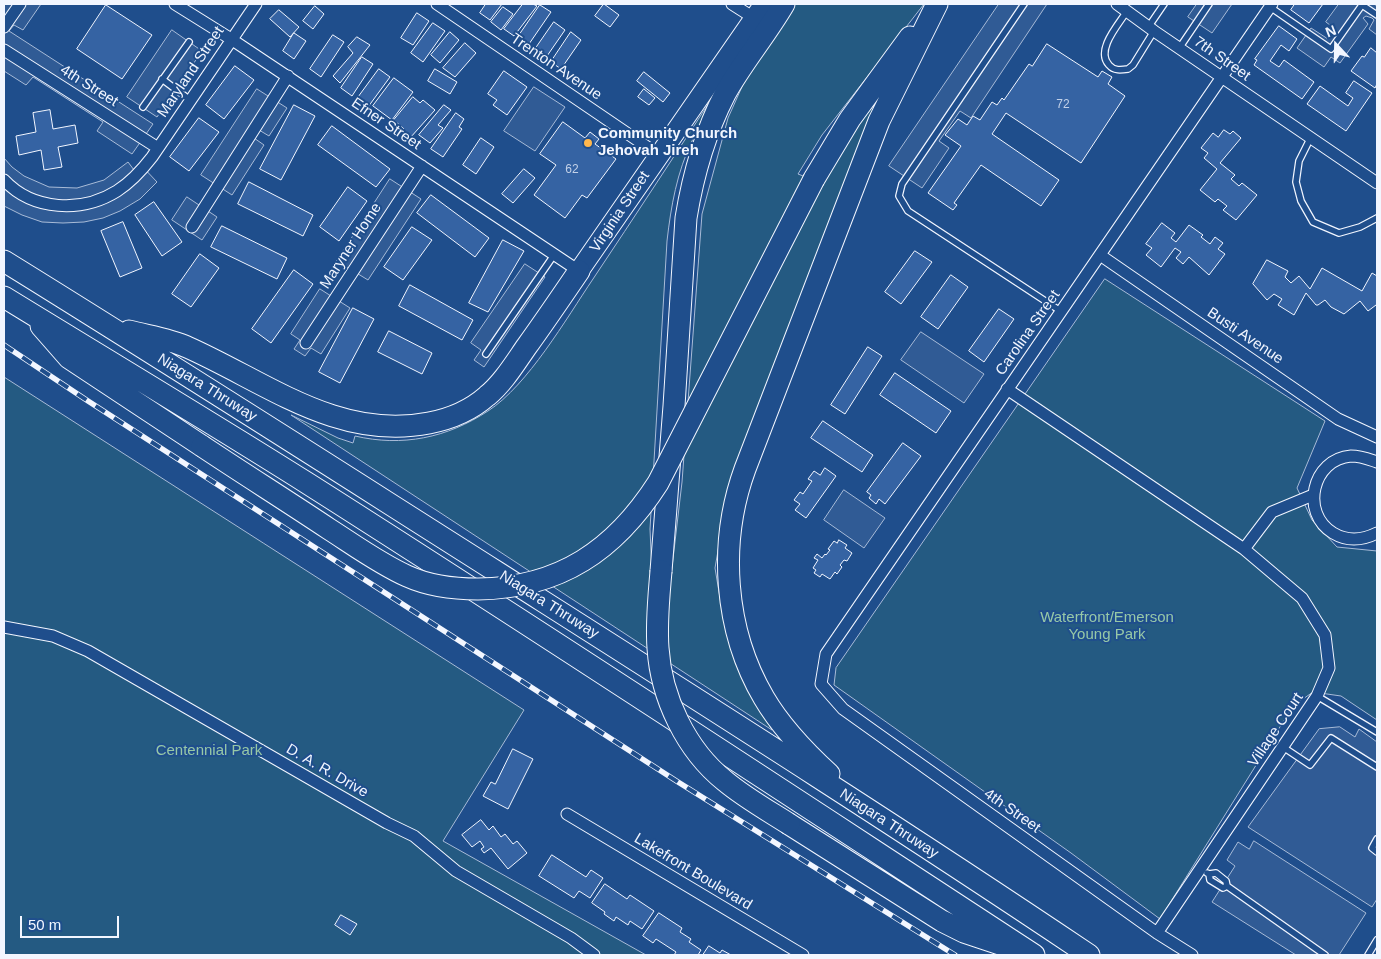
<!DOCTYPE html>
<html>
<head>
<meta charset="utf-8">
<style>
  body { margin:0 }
  #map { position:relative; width:1381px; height:959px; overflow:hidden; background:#1f4e8c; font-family:Helvetica,sans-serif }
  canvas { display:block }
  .frame { position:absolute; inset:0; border:5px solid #f2f6ff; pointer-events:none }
  .north { position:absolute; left:1311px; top:20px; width:50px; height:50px; -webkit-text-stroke:4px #1f4e8c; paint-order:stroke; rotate:339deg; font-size:14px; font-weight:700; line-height:20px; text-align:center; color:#f2f6ff }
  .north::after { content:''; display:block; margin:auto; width:18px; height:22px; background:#f2f6ff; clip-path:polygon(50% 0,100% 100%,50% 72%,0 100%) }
  .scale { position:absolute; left:20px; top:916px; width:99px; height:22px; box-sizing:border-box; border:2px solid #f2f6ff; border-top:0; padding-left:6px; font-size:15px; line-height:18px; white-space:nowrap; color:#f2f6ff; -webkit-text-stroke:4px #1f4e8c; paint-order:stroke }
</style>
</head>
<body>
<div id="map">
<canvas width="1381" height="959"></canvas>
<div class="frame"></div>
<div class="north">N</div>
<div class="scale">50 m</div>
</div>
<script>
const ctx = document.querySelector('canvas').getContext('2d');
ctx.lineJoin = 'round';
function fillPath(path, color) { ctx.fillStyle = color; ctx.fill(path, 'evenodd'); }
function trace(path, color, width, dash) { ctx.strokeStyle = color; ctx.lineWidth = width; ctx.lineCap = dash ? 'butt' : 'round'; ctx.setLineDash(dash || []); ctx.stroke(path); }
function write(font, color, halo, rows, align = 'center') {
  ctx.font = font + ' Helvetica,sans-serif'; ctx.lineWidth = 4; ctx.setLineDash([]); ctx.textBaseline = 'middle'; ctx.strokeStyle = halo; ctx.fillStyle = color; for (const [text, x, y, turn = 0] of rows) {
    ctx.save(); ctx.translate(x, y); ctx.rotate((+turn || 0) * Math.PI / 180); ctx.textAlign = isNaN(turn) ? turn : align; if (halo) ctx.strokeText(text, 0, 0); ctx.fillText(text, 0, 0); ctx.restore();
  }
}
const green = new Path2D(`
  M796 4H924L822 135 798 174 821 183 858 126 883 92 726 505 715 568 722 610 738 669 772 730 291 415 338 438 353 443 355 436C402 447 447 438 488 411 528 385 566 319 593 279 635 216 677 152 718 89 709 106 700 123 692 141 677 172 671 206 667 241L650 529 652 574 671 576 682 482 702 214 728 118 745 80Z
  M1105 279 1325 421 1297 488 1312 520 1337 547 1377 551V720L1341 696 1313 692 1293 706 1160 919 1071 853 834 685 836 668Z
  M4 377 524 710 443 841 646 955H4Z`);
const parking = new Path2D(`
  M4 4H41L23 30 14 25 9 31 153 124 132 154 97 131 103 122 33 77 26 85 4 71Z
  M999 4H1047L971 118 960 111 939 141 949 148 922 188 889 166Z
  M1197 4H1232L1212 33 1188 17Z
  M1339 4H1374L1377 6V35L1369 29 1374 20 1372 18 1366 16 1363 18 1368 24 1340 63 1331 57 1324 67 1297 48 1311 28 1328 39 1335 29 1326 22Z
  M172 30 202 51 157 117 127 97Z
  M534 87 565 107 535 151 504 131Z
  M257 89 287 108 269 136 259 130 254 138 264 145 232 195 201 175Z
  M4 158 12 167 24 176 49 187 77 188 104 180 128 162 134 170 140 164 157 182 140 199 120 211 103 218 84 222 63 223 42 222 22 215 4 206Z
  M390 179 421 199 368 280 337 261Z
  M187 197 217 217 202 240 172 220Z
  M525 264 545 277 484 367 474 360 481 350 471 343Z
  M320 289 350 308 321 354 311 348 305 356 294 349 300 340 291 334Z
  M921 332 984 374 964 403 901 360Z
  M844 490 885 518 864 548 824 520Z
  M1340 727 1355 737 1359 729 1377 742V899L1372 907 1248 827 1319 729Z
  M1254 841 1366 913 1339 955H1296L1212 902 1235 866 1227 860 1238 842 1249 849Z`);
const building = new Path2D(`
  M486 4H502L490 20 480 13Z
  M523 4H533L537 6 514 36 504 29Z
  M604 4 619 15 610 27 595 16Z
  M1295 4H1323L1309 23 1291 10Z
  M106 5 152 35 122 79 77 49Z
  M540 5 551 12 529 44 518 37Z
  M315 6 324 14 313 29 303 21Z
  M503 7 513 14 501 30 491 22Z
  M279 10 299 27 290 37 270 19Z
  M417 13 429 21 413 45 401 38Z
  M554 22 565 30 547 56 536 48Z
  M433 23 445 31 423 62 411 53Z
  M1279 26 1297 39 1289 51 1281 45 1270 61 1279 67 1284 60 1314 82 1302 99 1254 65 1257 60 1255 59Z
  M450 32 459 40 440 63 431 55Z
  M571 32 581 40 561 69 551 62Z
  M294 33 306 41 294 59 283 51Z
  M333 35 344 42 321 77 310 69Z
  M357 37 370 45 340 83 333 76 353 53 348 47Z
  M465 43 476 53 455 77 443 68Z
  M1047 44 1098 77 1102 71 1112 77 1108 84 1125 96 1081 163 1006 113 992 134 1059 180 1041 206 981 165 954 203 957 205 953 210 928 193 961 146 945 135 958 119 967 125 973 116 980 120 992 102 997 105 1002 98 1004 100 1029 64 1032 66Z
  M1371 48 1377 53V84L1375 88 1351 71 1362 56 1364 57Z
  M362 57 373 64 352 96 341 88Z
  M235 66 254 80 224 119 206 105Z
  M379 69 390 77 368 107 357 99Z
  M435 69 457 82 450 94 428 81Z
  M504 71 527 87 507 115 493 105 497 100 488 94Z
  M644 72 670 93 663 102 637 81Z
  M394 78 413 92 392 120 373 106Z
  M1354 81 1372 93 1346 131 1307 104 1320 86 1348 106 1353 98 1346 93Z
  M644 89 655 98 649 105 638 97Z
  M413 97 420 103 423 100 435 110 410 138 402 131 404 129 394 120Z
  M294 105 315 116 281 180 260 169Z
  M444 105 451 110 438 125 443 128 430 143 419 135Z
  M50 110 53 129 75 125 78 143 58 147 62 167 44 170 41 150 19 155 16 136 36 132 33 113Z
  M456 113 464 119 459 127 462 129 443 157 431 149Z
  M199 118 219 132 189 171 170 157Z
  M563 122 585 138 590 132 599 139 595 144 616 159 587 198 582 195 565 218 534 195 556 165 540 154Z
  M332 126 390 169 376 187 318 145Z
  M1224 130 1230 134 1233 131 1241 138 1220 163 1235 175 1231 179 1239 186 1242 183 1257 195 1236 220 1223 210 1227 206 1218 199 1215 202 1200 190 1217 169 1204 158 1208 153 1201 148 1213 133 1218 137Z
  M481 138 494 147 476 174 463 165Z
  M524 169 535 178 513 203 502 194Z
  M249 182 313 215 303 236 238 204Z
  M348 187 367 201 339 241 320 227Z
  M431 195 489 238 475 257 417 213Z
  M154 202 182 242 162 256 135 215Z
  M123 222 142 268 120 277 101 231Z
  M1162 223 1175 233 1171 238 1176 242 1189 225 1203 235 1201 237 1210 244 1215 237 1223 243 1218 249 1225 254 1209 275 1189 257 1183 264 1176 258 1181 252 1175 248 1161 267 1146 255 1152 248 1146 244Z
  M222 226 287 258 277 279 211 247Z
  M412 227 432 240 403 280 384 267Z
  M503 240 524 251 488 312 469 303Z
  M915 251 932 262 901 304 885 292Z
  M200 254 219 268 191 307 172 294Z
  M1267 260 1288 271 1285 277 1291 283 1299 276 1310 289 1322 268 1362 291 1372 273 1377 276V306L1376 305 1368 311 1360 301 1344 314 1331 307 1325 300 1318 305H1316L1306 293 1294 315 1278 305 1282 299 1274 294 1267 300 1253 284Z
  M294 270 313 284 271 343 252 329Z
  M951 275 968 287 938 329 921 317Z
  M410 285 473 320 462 340 399 306Z
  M353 308 374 319 340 383 319 372Z
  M999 309 1014 319 984 362 969 351Z
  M389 331 432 353 422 374 378 352Z
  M868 347 882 356 845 414 831 405Z
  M895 373 951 411 936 433 880 395Z
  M823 421 873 455 862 472 811 438Z
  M903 443 921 456 885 504 879 499 876 504 869 498 871 495 867 492Z
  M825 468 836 476 806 518 795 510 800 504 794 500 800 492 803 494 812 481 808 479 814 471 820 475Z
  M839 540 847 545 845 548 852 553 847 561 844 560 840 565 842 567 837 574 835 572 830 579 822 574 820 577 814 573 816 570 813 568 818 560 814 558 817 554 822 558 825 554 826 555 830 550 828 549 834 541 837 543Z
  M513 749 533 759 508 809 483 796 491 782 495 784Z
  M481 820 489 830 493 826 501 837 505 834 513 844 517 841 527 853 508 869 491 848 484 853 481 849 484 847 480 841 472 847 462 835Z
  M552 855 586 877 591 870 603 878 590 898 579 891 574 898 539 876Z
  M605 884 627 899 630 895 654 911 642 929 630 921 628 925 616 917 614 921 604 914 605 912 592 903Z
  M659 913 682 928 680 932 691 939 689 942 701 950 698 955H674L676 952 656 939 653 943 643 936Z
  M341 915 357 924 350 935 335 925Z
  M709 946 720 953 722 950 731 955H703Z`);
const lane = new Path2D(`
  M1024 4 902 184 899 196 908 211 1062 312
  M1270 7 1331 49 1362 5 1377 15
  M1127 11C1119 24 1095 50 1109 65 1114 71 1121 70 1128 69L1133 65 1154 31
  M1149 26 1164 4
  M1180 47 1209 4
  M162 79 190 100
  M143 107 189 42
  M1311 137 1299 161 1296 182 1301 201 1313 222 1339 233 1360 227 1377 218
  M486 354 554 255
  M1317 696 1377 732
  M1283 747 1310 765 1331 738 1377 767
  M1377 839 1372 848 1377 852
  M1207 873 1209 874 1210 880 1223 888 1227 886
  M1209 874 1216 873 1226 881 1227 886 1325 955
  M1368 955 1377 940`);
const street = new Path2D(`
  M175 4 231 39 579 271
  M437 4 659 155
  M732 4 754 18
  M1117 4 1154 31 1377 183
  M4 27 20 4
  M4 50 158 148
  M4 180C33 211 82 213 117 191 131 182 142 170 152 157L256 4
  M192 227 288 76
  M1100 255 1338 419 1377 437
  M306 343 422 166
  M1007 389 1244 549 1302 598 1325 635 1329 668 1317 696 1157 933
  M1377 462C1368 459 1361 456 1351 456 1312 459 1300 513 1333 533 1348 542 1363 540 1377 533
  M1244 549 1272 512 1313 495
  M4 627 53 636 88 651 387 823 414 836 456 871 571 938 594 955
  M567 814 803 955
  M1192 955 1157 933 843 709 821 684 826 654 1272 4`);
const primary = new Path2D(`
  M579 271 764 4`);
const highway = new Path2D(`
  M814 179 850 119 910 37
  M4 261C169 363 333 468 497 572 695 698 894 824 1089 955
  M4 297C105 359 207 420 307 483 551 638 792 797 1034 955
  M41 326 69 358 202 446
  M129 331C148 336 170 339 187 347 266 382 338 441 429 423 450 419 470 411 487 396 503 383 515 363 527 346 545 321 562 296 579 271
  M661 571 674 406 686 218C693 175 705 133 725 94 742 63 766 35 784 4
  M829 774C804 751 781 727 764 698 724 630 718 543 745 469L879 121 937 4
  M789 824 942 921 964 932 1006 946`);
const rail = new Path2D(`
  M4 345 88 401 678 782 955 955`);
const highwayBridge = new Path2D(`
  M202 446C244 474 287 501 329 529 354 545 380 564 407 576 429 586 454 589 478 589 560 588 615 550 658 483L814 179
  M661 571C659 596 656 622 658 648 661 697 686 750 725 781 744 797 767 810 789 824`);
const markers = [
  [588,143,5,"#ffb74d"]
];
const numberNames = [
  ["72",1063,105],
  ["62",572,170]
];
const streetNames = [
  ["7th Street",1222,59,35],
  ["Trenton Avenue",556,67,34],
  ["Maryland Street",191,72,-56],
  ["4th Street",89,86,32],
  ["Efner Street",386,124,34],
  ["Virginia Street",620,212,-56],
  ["Maryner Home",351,246,-57],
  ["Carolina Street",1028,333,-55],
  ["Busti Avenue",1245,336,34],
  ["Niagara Thruway",207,388,32],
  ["Niagara Thruway",549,605,32],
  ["Village Court",1276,730,-56],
  ["D. A. R. Drive",327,771,30],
  ["4th Street",1012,811,35],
  ["Niagara Thruway",889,824,33],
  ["Lakefront Boulevard",693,872,31]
];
const poiNames = [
  ["Community Church",598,134],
  ["Jehovah Jireh",598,151]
];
const parkNames = [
  ["Waterfront/Emerson",1107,618],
  ["Young Park",1107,635],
  ["Centennial Park",209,751]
];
fillPath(green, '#245a82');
trace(green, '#a8bbd7', 1);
fillPath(parking, '#305b95');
trace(parking, '#a8bbd7', 1);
fillPath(building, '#3563a3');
trace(building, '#f2f6ff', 1);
trace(lane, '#f2f6ff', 8);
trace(street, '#f2f6ff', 13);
trace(primary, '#f2f6ff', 21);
trace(highway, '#f2f6ff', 23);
trace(lane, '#1f4e8c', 5.5);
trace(street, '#1f4e8c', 11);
trace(primary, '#1f4e8c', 19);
trace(highway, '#1f4e8c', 21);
trace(rail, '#f2f6ff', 5.5);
trace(rail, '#1f4e8c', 4, [11]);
trace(highwayBridge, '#f2f6ff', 23, []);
trace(highwayBridge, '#1f4e8c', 21);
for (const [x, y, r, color] of markers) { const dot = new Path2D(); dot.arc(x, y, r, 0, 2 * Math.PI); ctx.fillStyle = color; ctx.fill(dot); trace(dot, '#1f4e8c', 2); }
write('12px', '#c3d1e8', null, numberNames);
write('15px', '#f2f6ff', '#1f4e8c', streetNames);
write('bold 15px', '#f2f6ff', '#1f4e8c', poiNames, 'left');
write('15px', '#97c8a6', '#1f4e8c', parkNames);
</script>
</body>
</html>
